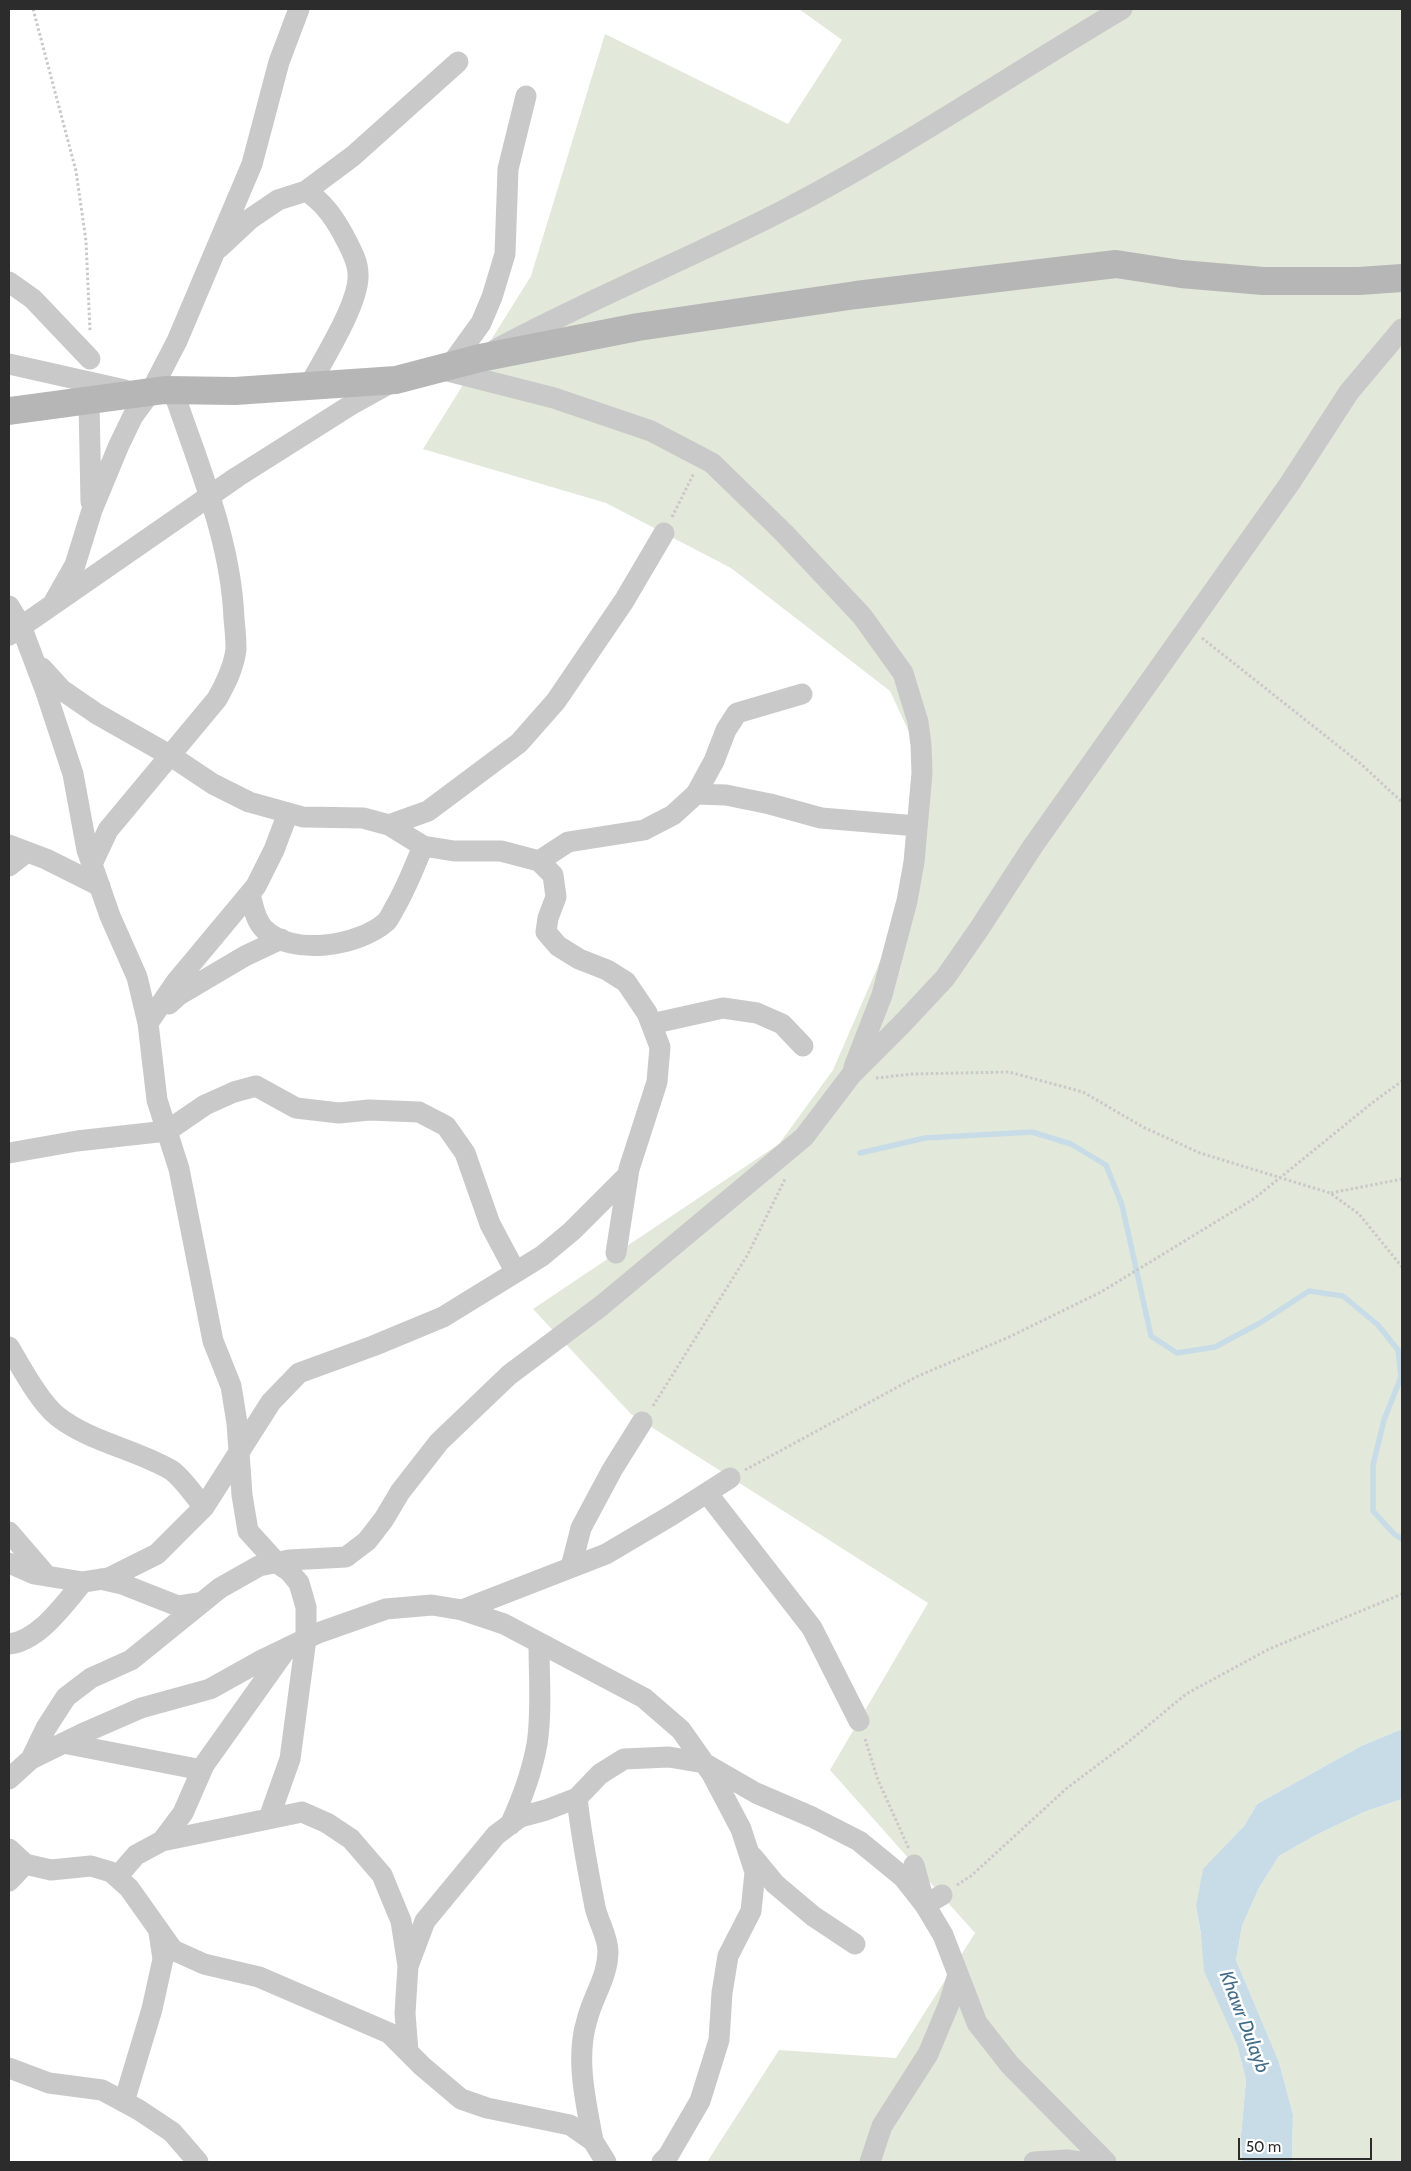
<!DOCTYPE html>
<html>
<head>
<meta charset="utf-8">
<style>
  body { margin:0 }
  #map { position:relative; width:1411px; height:2171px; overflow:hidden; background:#fff; font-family:Cabin,sans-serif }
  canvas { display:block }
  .frame { position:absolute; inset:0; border:10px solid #2c2c2c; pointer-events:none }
  .scale { position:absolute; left:1238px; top:2138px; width:134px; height:22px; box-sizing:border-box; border:2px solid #2c2c2c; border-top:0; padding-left:6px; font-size:15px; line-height:18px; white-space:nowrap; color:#2c2c2c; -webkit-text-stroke:4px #fff; paint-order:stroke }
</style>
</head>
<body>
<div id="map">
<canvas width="1411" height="2171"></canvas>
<div class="frame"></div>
<div class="scale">50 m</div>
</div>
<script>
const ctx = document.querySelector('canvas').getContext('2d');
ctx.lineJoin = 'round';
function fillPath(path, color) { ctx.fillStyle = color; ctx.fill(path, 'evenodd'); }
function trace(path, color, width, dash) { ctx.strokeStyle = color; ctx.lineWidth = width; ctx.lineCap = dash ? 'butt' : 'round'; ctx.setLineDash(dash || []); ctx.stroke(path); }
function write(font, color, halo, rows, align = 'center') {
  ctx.font = font + ' Cabin,sans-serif'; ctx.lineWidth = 5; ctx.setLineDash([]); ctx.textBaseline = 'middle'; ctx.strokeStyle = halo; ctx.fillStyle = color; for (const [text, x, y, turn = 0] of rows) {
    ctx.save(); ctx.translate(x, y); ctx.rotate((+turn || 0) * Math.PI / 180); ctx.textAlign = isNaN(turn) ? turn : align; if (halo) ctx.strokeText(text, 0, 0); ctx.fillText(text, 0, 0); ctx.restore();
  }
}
const green = new Path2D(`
  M799 9H1402V1729L1361 1746 1257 1804 1244 1826 1228 1843 1196 1906 1201 1934 1222 2010 1237 2045 1246 2080 1241 2135 1242 2162H707L779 2050 896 2058 975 1933 830 1770 928 1603 631 1414 533 1309 779 1144 833 1070 901 913 916 747 890 691 731 568 606 503 423 449 531 276 605 34 788 124 842 40Z
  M1402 1799V2162H1292L1293 2114 1279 2062 1236 1960 1242 1926 1259 1888 1279 1856 1316 1835 1364 1812Z`);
const water = new Path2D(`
  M1402 1729V1799L1364 1812 1316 1835 1279 1856 1259 1888 1242 1926 1236 1960 1279 2062 1293 2114 1292 2162H1242L1241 2135 1246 2080 1237 2045 1204 1971 1201 1934 1196 1906 1203 1869 1244 1826 1257 1804 1361 1746Z`);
const stream = new Path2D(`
  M860 1153 925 1138 1032 1132 1071 1144 1106 1165 1122 1205 1151 1336 1177 1353 1215 1347 1260 1323 1309 1291 1343 1296 1378 1325 1398 1350 1401 1377 1384 1420 1373 1465V1511L1394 1534 1402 1539`);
const path = new Path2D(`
  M33 9 76 171 86 241 90 331
  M672 517 694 473
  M1202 638 1361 764 1402 802
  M876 1078 912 1074 1009 1072 1083 1092 1143 1127 1200 1153 1330 1193 1359 1214 1402 1267
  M1331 1193 1402 1179
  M653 1406 748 1254 785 1179
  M745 1470 916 1377 1009 1337 1101 1292 1255 1198 1372 1103 1402 1081
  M865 1739 878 1780 909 1849
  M957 1885 971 1876 1067 1788 1127 1743 1186 1694 1269 1649 1402 1594`);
const street = new Path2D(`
  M306 191 353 156 458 62
  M219 248 250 219 278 200 306 191C323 202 333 216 343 234 349 246 358 260 358 274 360 302 323 360 309 386
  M9 282 33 299 90 359
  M495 350C589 299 689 259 784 210 900 150 1009 76 1122 9
  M9 364 125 390
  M450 366 481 323 492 297 505 254 508 169 526 96
  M440 369 554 398 651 431 712 463 784 533 862 616 903 673 918 722 921 745 922 773 914 862 907 901 882 995 854 1067
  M89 401 91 502
  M54 602 75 565 92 510 119 445 133 416 150 393 177 341 252 164 279 62 299 9
  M9 606 21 626 46 692 73 774 87 850 110 916 137 977 148 1023 157 1100 179 1169 213 1341 231 1386 237 1423 242 1495 248 1531 277 1563 289 1571 299 1583 306 1607V1639L290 1759 269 1818
  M9 635 237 477 354 403 392 382
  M42 668 62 690 97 714 171 756 213 784 249 802 303 817 363 818 389 825 423 846 454 851H501L539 861 553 875 556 897 548 918 546 932 558 946 579 959 607 970 626 982 647 1013 660 1047 657 1082 629 1169 616 1253
  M696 794 714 761 726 730 737 713 802 694
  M389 825 428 811 519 743 556 701 624 601 664 533
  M9 845 46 859 100 886
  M539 861 568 842 644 830 673 815 696 794 726 795 770 804 821 818 917 826
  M92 864 108 830 217 699C226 683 234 667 236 649 236 639 235 628 234 619 231 539 198 465 173 390
  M9 866 27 852
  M250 894C253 905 255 920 264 929 292 957 359 946 386 922 389 919 392 913 394 909 406 889 414 868 423 846
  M169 1004 179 995 245 956 281 939
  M148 1023 176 982 256 886 274 850 288 813
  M651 1024 723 1008 757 1013 782 1024 803 1046
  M9 1153 77 1141 167 1131 205 1105 234 1092 256 1086 296 1108 339 1113 369 1110 419 1112 446 1126 465 1153 490 1224 515 1271
  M9 1347C21 1367 39 1401 57 1416 90 1442 135 1449 171 1470 183 1478 194 1496 204 1507
  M707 1493 812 1628 859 1721
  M9 1532 47 1576
  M9 1563 34 1574 83 1582 109 1578 157 1554 204 1507 271 1402 299 1373 373 1346 443 1317 542 1256 572 1231 628 1175
  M571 1567 581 1528 612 1470 642 1422
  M100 1579 122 1584 178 1606 203 1602
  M462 1610 606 1554 672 1515 730 1478
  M9 1644C39 1641 64 1604 83 1582
  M63 1743 202 1770
  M31 1759 46 1728 66 1697 91 1678 131 1660 220 1588 259 1566 289 1560 346 1557 367 1541 384 1519 400 1492 439 1442 509 1375 601 1306 804 1137 852 1074 902 1024 945 978 979 929 1033 846 1290 483 1349 392 1402 329
  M9 1779 31 1759 86 1732 141 1708 210 1689 262 1660 318 1633 386 1609 432 1605 462 1610 504 1624 644 1698 681 1730 712 1774 741 1829 755 1872 751 1911 728 1956 722 1993 719 2040 700 2101 668 2156 662 2162
  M577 1798C581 1835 588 1871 595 1907 598 1921 608 1937 608 1951 608 1977 593 1996 587 2020 575 2059 586 2102 593 2141
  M510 1825C522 1799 532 1772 537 1744 542 1712 539 1677 539 1644
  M162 1841 183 1813 204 1765 288 1647
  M9 1849 25 1864 51 1870 91 1866 111 1872 129 1888 173 1950 204 1964 259 1977 389 2033 422 2066 461 2099 487 2108 570 2125 593 2141 606 2162
  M752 1856 775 1884 813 1916 855 1944
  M914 1865 925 1905 942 1895
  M117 1877 136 1855 162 1841 302 1812 327 1823 351 1839 382 1875 401 1921 408 1966
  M9 1881 25 1864
  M408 2052 405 2013 408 1966 425 1921 496 1835 520 1817 546 1810 577 1798 600 1774 624 1759 669 1757 704 1763 756 1793 812 1817 859 1841 903 1877 925 1905 943 1935 977 2023 1010 2065 1106 2162
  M9 2068 49 2083 102 2090 139 2110 172 2132 198 2162
  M124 2102 152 2009 163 1959 159 1933
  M870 2162 882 2126 928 2054 949 2004 958 1974
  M1034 2162 1067 2160 1080 2162`);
const secondary = new Path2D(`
  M9 411 165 390 235 391 396 380 480 358 638 327 856 295 1116 264 1181 274 1263 281H1359L1402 278`);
const waterNames = [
  ["Khawr Dulayb",1244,2022,69]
];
fillPath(green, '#e2e9da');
fillPath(water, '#c8dce8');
trace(stream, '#c8dce8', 5.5);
trace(path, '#c9c9c9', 3, [2.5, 2.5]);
trace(street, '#c9c9c9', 21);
trace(secondary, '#b6b6b6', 28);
write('italic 19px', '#416d88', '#fff', waterNames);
</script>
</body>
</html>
